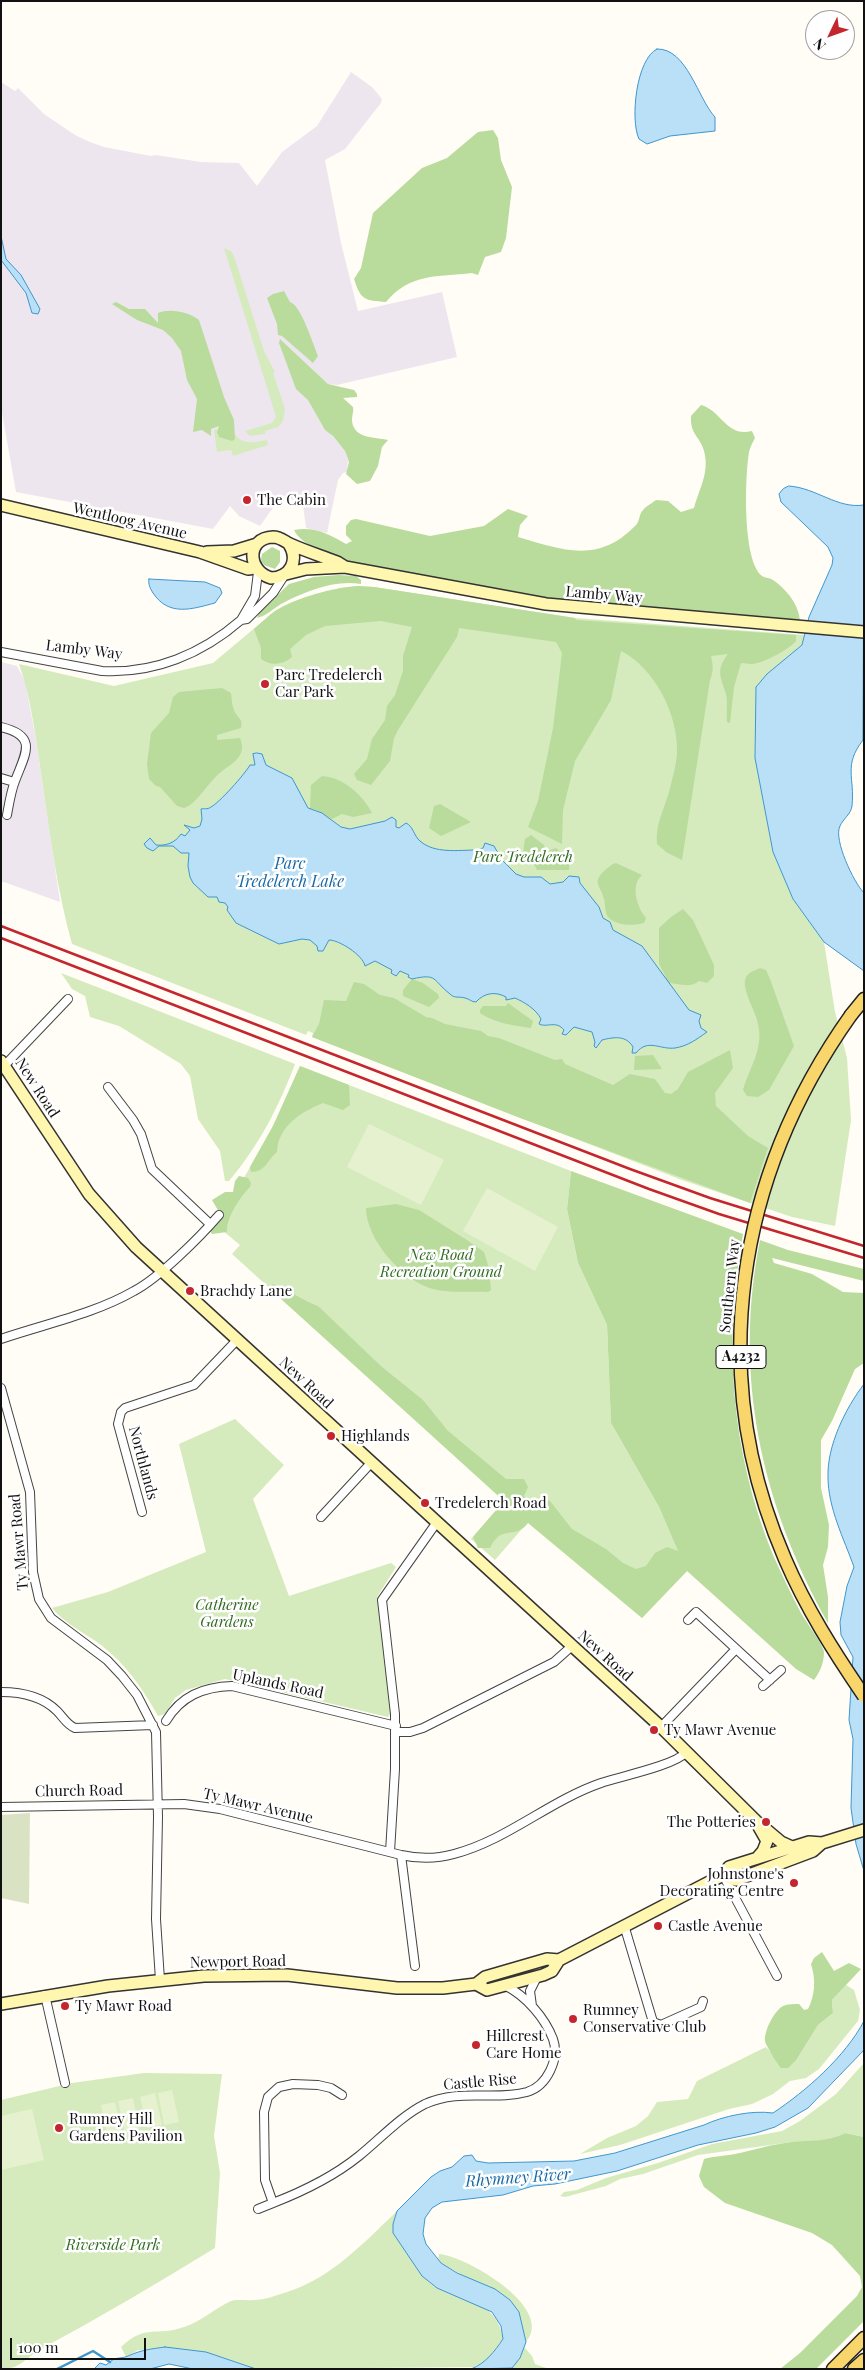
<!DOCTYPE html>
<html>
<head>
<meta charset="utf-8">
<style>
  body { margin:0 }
  #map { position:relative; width:865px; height:2370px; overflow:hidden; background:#fffdf5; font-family:"Playfair Display",serif }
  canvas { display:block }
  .frame { position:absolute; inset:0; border:2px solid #111; pointer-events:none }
  .north { position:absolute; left:805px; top:10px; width:50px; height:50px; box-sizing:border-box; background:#fff; border:1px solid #a0a0a0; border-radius:50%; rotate:228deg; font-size:14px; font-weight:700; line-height:20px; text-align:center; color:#111 }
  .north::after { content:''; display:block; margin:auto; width:18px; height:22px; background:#c4262e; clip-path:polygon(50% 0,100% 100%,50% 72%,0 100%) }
  .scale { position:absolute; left:10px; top:2338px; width:136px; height:22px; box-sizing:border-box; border:2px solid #111; border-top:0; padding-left:6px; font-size:15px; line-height:18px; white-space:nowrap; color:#111; -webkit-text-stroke:4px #fff; paint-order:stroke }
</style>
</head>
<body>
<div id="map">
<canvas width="865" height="2370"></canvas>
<div class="frame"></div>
<div class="north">N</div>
<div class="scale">100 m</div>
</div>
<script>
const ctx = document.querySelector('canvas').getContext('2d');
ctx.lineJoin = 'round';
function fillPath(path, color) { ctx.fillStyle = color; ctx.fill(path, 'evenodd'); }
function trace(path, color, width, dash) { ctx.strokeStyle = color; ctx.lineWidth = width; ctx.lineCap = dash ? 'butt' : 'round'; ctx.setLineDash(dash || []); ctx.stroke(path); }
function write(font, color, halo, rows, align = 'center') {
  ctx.font = font + ' "Playfair Display",serif'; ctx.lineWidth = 5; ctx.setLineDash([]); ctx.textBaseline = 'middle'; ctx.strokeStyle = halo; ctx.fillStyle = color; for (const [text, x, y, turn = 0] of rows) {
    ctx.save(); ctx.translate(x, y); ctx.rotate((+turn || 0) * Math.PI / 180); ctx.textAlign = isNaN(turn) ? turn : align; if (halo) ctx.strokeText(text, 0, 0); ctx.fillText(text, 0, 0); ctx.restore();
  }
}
const industrial = new Path2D(`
  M351 72 372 87 382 99 381 103 345 149 325 160 341 243 358 311 442 292 457 357 337 385 328 384 282 341 323 424 345 451 348 460 347 472 343 473 338 480 327 533 306 528 303 504 282 495 260 526 239 516 230 506 213 529 16 492 1 407V82L15 91 18 88 44 114 75 135 90 142 104 147 151 156 156 155 201 162 239 163 257 186 282 152 317 126Z
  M1 662 17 666 25 681 36 740 60 902 1 881Z`);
const green = new Path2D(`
  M224 248 231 251 234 256 264 351 275 372 273 373 285 409 283 421 278 427 265 431V434L250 436 245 431 272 423 276 417Z
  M217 429V432L235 439V434C243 446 255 442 267 440L268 445 233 456 231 450 217 452 214 430Z
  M358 586 374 587 575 618 805 635 802 645 788 658 755 741V757L773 852 793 899 824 942 835 1012 847 1058 851 1120 835 1226 792 1217 682 1180 312 1037 313 1033 308 1031 306 1035 72 944C57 890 50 835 42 780 36 741 32 701 19 664L114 686 213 663 275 611 339 588Z
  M61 973 295 1064C278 1108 260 1144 229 1181H225L220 1151 198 1119 190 1076 181 1064 119 1026 90 1017 85 996 72 989Z
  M300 1066 571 1171 567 1209 578 1263 607 1325 611 1423 659 1507 687 1571 642 1618 528 1522 495 1560 471 1539 504 1501 232 1254 240 1245 217 1226 273 1126Z
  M235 1419 284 1465 253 1499 289 1596 391 1563 396 1567 377 1597 379 1599 391 1713 388 1717 225 1679 186 1690 175 1698 165 1714 158 1716C143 1689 126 1664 101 1645 85 1633 65 1624 52 1608L108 1592 206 1552 179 1444Z
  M846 1985 854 1990 860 2010 858 2021 819 2069 806 2078 790 2081 773 2094 752 2104 729 2109 620 2145 580 2154 607 2138 636 2126 648 2116 657 2102 688 2099 697 2081 766 2047 775 2057 778 2065 797 2059 818 2025 833 2013 832 2000Z
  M864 2063V2137L845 2133 835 2138 810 2142H792L698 2155 643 2174 620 2179 606 2186 565 2197 560 2196 564 2192 577 2190 606 2178 658 2163 712 2144 782 2131 800 2121 836 2094Z
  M144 2073 222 2074 214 2136 220 2173 215 2248C158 2283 100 2317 41 2349 25 2358 21 2369 1 2369V2100L72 2083Z
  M397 2211C390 2230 393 2231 403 2246 414 2262 420 2278 437 2288 466 2303 497 2300 503 2339L488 2359 474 2367 256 2369 206 2352 138 2350 126 2357 121 2347C146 2323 157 2337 184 2327 202 2321 215 2308 231 2301 237 2299 247 2301 254 2300 265 2300 277 2295 287 2292 330 2279 365 2242 397 2211Z
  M439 2254C466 2256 556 2308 526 2342L523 2332 471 2280 441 2263 438 2259Z
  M524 2347 532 2356 535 2364 549 2369H511L520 2358Z`);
const forest = new Path2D(`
  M493 130 498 138 501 160 512 187 506 238 501 252 485 257 478 275 472 273C437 277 410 273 386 302 365 300 361 301 354 279L361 268 373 213 422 168 447 158 478 132Z
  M284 291 290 302C301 305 313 344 318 356L313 363 282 336 278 335 277 324 267 298 273 294Z
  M116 302 129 309H145L158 323V313C170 308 189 312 199 320L224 397 234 420 235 439 232 441 219 437 217 432 219 426 211 429V436L202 430 193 432 197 399 187 380 181 351 172 338 163 330 137 320 112 304Z
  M280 339 328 384 354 390 357 394V397L343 398 353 407C354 411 352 415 352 419 352 439 375 437 388 440L382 447 378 466 370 481 357 484 346 474 349 462 345 451 333 436 325 430 308 400 296 389 279 343Z
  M701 405C721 410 727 438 752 431L755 438C753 442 750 447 749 452 745 476 742 560 762 576 765 578 770 578 773 580 786 589 798 603 800 620L795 621C721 615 320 589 294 530 314 526 329 534 346 544L352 541 346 535V526L351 520 356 519 430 536 484 526 508 509 528 516 520 525 518 537C562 550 598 564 635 526 639 523 639 517 641 513 644 507 651 504 656 500L668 501 681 512 694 508C699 489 710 472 704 451 700 436 690 435 691 416Z
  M272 547 280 551V562L275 569 264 565 261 560 262 554Z
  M339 575 356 576 361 580V584C336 579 303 592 281 604 273 609 266 616 257 618L259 613 289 584 314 577Z
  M358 586 374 587 575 618 576 620 796 635V641C791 648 767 661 757 663 752 665 746 663 741 663L734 687 730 723 727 722C726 713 728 703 726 694 721 677 715 671 728 654L711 656C713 666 714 670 710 680L682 860 666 852 657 844C655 825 664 810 669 792 672 780 676 766 677 754 679 716 655 668 621 651L611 700 575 761 563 810 562 844 528 827 538 801 553 728 562 653 556 642 459 628 457 637 398 730 394 738 390 761 371 785 357 780 354 774 367 759 372 739 385 720 387 706 395 695 403 671V656L412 627 381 621 325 626 306 635 290 649 292 657C283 665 270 666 261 659V648L254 629C261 623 268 616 275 611 297 597 333 588 358 586Z
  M222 688 231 693C232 700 232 708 236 714 240 720 243 720 241 728L217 735V740L240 738C242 743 243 748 241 753 237 762 228 766 221 772 209 781 196 805 184 808L177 806 160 787 156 786 149 779 147 764 151 733 169 713 173 697 179 692Z
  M322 776C343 777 363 795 372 813L353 817 342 814 332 819 316 810 310 809 311 785Z
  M440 804 471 822 441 836 429 828 434 806Z
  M531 835 544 845 545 850 533 864C522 859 523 850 525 839Z
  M556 848 570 860 569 870H537L534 864 550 850Z
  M616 863 642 875C630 886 637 907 646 918L644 923C634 926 618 926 609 918 604 913 606 905 604 899 601 886 592 883 603 872 608 868 611 864 616 863Z
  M683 909 693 920 714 965V976L707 983 699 981C690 989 677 983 667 983L665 975 659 964V928L671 917Z
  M760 968 766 970 770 979 794 1046 769 1090 758 1097 747 1096 743 1090C749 1068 764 1049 758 1024 756 1011 743 993 745 980 747 972 754 971 760 968Z
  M412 979 423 983 438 994 439 998 429 1007 403 996V990Z
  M354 982 364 984 380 995 394 998 426 1017 432 1018 445 1024 481 1031 488 1036 499 1038 555 1060 562 1059 565 1064 613 1085 630 1074 655 1079 665 1093 671 1094 678 1089 688 1072 730 1050 733 1068 715 1093 716 1106 748 1136 768 1148 750 1203 520 1118 312 1037 319 1024 324 1000 346 1001Z
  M508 1003 533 1021 531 1028C512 1025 497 1024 480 1013V1010L483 1006H506Z
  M653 1055 662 1069 634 1070 635 1056Z
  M300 1066 349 1085 350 1105 343 1110 323 1103C301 1112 278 1126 277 1152 267 1160 266 1172 251 1172L250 1167 273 1126Z
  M571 1171 743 1234C723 1342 731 1452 773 1555 782 1575 791 1594 801 1613 806 1622 823 1644 824 1652 824 1663 820 1672 814 1680L796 1669 687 1571 642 1618 528 1523C514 1541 502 1523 490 1548H478L473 1537 504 1501 270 1289 272 1284C289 1289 301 1300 318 1306L382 1367 423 1400 448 1431 494 1469 506 1479H524L528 1487 524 1496 529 1502 540 1498 550 1501 572 1529 606 1549 623 1563 636 1569 646 1566 655 1553 667 1547 678 1551 659 1507 611 1423 607 1325 578 1263 567 1209Z
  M239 1176 248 1178 251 1183 250 1187C240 1197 226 1218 227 1232L212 1234 210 1231 215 1225 219 1212 212 1200 225 1192H233L235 1181Z
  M396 1204 419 1210 467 1240 484 1252 489 1268 491 1290 488 1292C469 1291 445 1294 427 1287 399 1276 366 1238 366 1208Z
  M760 1240 788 1250 864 1269V1281L772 1258 774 1263 812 1274 843 1292 864 1293V1363L855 1369 832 1421 821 1440V1488L829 1525 828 1547 823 1565 828 1597V1623C761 1503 733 1376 760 1240Z
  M822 1952 834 1971 849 1963 861 1969 832 2000 833 2013 818 2025 797 2059 788 2068H781C778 2065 765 2044 765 2041 764 2031 774 2011 783 2006 788 2004 794 2004 799 2004L804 2010 808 2009C815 1995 816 1980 811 1964L814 1958Z
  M845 2133 864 2137V2321L816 2369H780L800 2353 857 2296 862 2287 860 2276 832 2245 812 2233 725 2203 704 2187 699 2176 704 2159C714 2156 724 2156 735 2154 754 2150 773 2144 792 2142 811 2140 828 2142 845 2133Z`);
const cemetery = new Path2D(`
  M30 1813 29 1904 1 1898V1815Z`);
const pitch = new Path2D(`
  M369 1124 444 1160 421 1205 347 1167Z
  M487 1188 558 1227 535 1271 463 1231Z
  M172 2090 179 2122 164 2125 158 2093Z
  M155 2093 162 2125 147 2128 140 2097Z
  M133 2098 139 2130 125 2133 118 2101Z
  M115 2102 122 2134 108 2137 101 2105Z
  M32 2109 44 2160 1 2170V2116Z`);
const water = new Path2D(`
  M657 49C687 48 698 99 715 117V131L670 136 647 144 639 139C630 120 636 59 657 49Z
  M1 236 6 259 21 275 40 309 38 314 32 313 26 293 1 260Z
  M789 486C817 488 837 509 864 505L863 740C843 766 855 777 852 806 851 814 843 819 840 826 833 839 854 883 864 893V971L824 942 793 899 773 852 755 758 756 687 767 674 802 645 809 617 832 565 833 558 828 547 781 502 779 494 783 489Z
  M149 579 205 582 220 588 222 593 215 603C192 609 169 617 153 593 150 588 148 584 149 579Z
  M257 753 262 754 266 765 292 778 308 808 322 813 341 827 350 829 385 821 392 817 396 820V827L399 828 406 823C413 826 414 836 420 841 435 854 458 850 477 850L483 848 485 843 494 846 502 860 516 874 524 877H541L550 884 563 882 569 876 579 877 580 883 599 907 603 918 610 922 613 930 642 946 689 1010 701 1015 699 1021 701 1028 707 1032C697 1039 688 1046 675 1048 660 1050 648 1038 636 1053H632L633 1047C626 1035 614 1037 602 1040L596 1048 594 1046 595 1042 592 1032 574 1027 566 1035 562 1034 564 1030C556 1020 547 1028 539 1024L541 1019C536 1009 524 1002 515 998L506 1000V997C495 991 484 993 476 1002 471 1002 470 999 465 998 459 996 455 999 450 994 432 980 438 973 412 979L408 977 409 975 400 971 396 976 391 973 392 970 375 961 365 966C363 955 339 940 329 940L323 951H318L317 946 310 940 302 939 279 944 236 923 227 910 228 907 225 903 219 902 217 897H208L193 883 190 877 188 866 189 853H181L173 846H159L153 851 147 848 144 844 150 838 156 845C166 846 175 843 181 834L185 836 190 830 184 825 194 828 200 826 202 819 201 809C204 808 207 810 211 807 219 803 245 774 250 765H255L253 754Z
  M864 1384V1871L856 1844 851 1808 853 1739 849 1720 853 1657 841 1635 840 1622 847 1586 854 1567C844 1539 828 1508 828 1477 827 1446 845 1409 864 1384Z
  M864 2021V2050L808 2108 775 2127 756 2133 698 2145 617 2171 555 2184 533 2186 503 2195 442 2202 432 2208 425 2218 423 2234 426 2244 441 2263 457 2273 495 2289 510 2300 519 2312 526 2342 520 2358 512 2368 471 2369C486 2363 494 2352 503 2339L501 2326 492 2312 437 2288 422 2276 393 2233V2224L397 2211 431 2177 440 2171 452 2167 464 2156 472 2155 476 2161 488 2163 574 2161 615 2153 704 2125C723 2116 752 2110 773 2113 806 2091 845 2057 864 2021Z
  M165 2347 206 2352 256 2369H193L169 2364 150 2369H94L100 2363 106 2365C117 2355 118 2360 128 2356 141 2350 151 2349 165 2347Z`);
const stream = new Path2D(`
  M57 2369 93 2351 110 2362`);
const street = new Path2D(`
  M241 620 255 596 258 572
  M1 652 102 671C154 674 202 654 241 620L247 619 273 593 284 576
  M1 727C39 736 25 754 15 781 11 791 9 804 7 815
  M1 778 14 782
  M5 1065 68 999
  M108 1087 133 1120 141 1134 152 1169 210 1224
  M1 1339C45 1324 94 1314 134 1291 159 1278 200 1237 219 1215
  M1 1388 30 1492 33 1572 39 1599 51 1618 107 1660 122 1676 137 1695 156 1732 158 1817 156 1919 160 1980
  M142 1512 118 1424 121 1412 125 1408 194 1385 237 1340
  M321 1517 371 1463
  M688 1620 696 1612 770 1680
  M763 1686 781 1670
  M1 1692C22 1692 42 1696 57 1711 63 1717 67 1725 75 1728L153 1725
  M166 1721C181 1696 203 1687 232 1686L396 1726
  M661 1727 736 1649
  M396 1732H410L423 1728 554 1662 572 1646
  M1 1807 184 1804 220 1809 401 1855C419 1859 436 1859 454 1854 507 1840 549 1801 601 1783 622 1776 673 1766 687 1752
  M390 1852 395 1769V1714L382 1600 437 1522
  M401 1855 415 1966
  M723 1875 777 1976
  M624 1925 653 2022 661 2025 701 2007 703 2001
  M45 1995 65 2083
  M532 2006 530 1991 537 1977
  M342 2095 331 2088 318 2085 293 2084 279 2087 268 2097 264 2112 265 2180 273 2203C304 2191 333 2177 359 2156 380 2139 401 2116 425 2104 460 2088 494 2101 527 2092 547 2086 560 2059 553 2039 545 2018 526 1996 506 1986
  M258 2209 273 2203`);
const secondary = new Path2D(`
  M1 505 200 552 248 569 255 568
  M289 544C299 560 291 577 271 578 247 571 246 538 273 537 280 537 284 541 290 544 305 551 322 556 337 562L345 567
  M207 552 234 551 257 544
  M286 574 306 569 345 567 546 604 864 632
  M1 1061 89 1194 136 1247 661 1727 756 1821 781 1842 792 1847
  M757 1858 763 1851 767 1841 759 1827
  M723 1875 736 1880 813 1851 822 1843
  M476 1984 487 1990 543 1975 552 1971 559 1960
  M1 2004 108 1986 204 1976 287 1975 397 1988H443L476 1984 485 1977 547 1959 559 1960 723 1875 729 1867 809 1842 822 1843 864 1830`);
const primary = new Path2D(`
  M851 1015 864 999
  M833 2369 864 2338
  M854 2369 864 2360`);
const rail = new Path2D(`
  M1 926 630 1169 710 1198 864 1246
  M1 938 649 1189 719 1214 864 1258`);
const primaryBridge = new Path2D(`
  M851 1015C736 1177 705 1374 785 1559 806 1608 834 1652 864 1696`);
const markers = [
  [247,500,5,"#c4262e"],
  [265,684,5,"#c4262e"],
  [190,1291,5,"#c4262e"],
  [331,1436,5,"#c4262e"],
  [425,1503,5,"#c4262e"],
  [654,1730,5,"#c4262e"],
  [766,1822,5,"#c4262e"],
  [794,1883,5,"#c4262e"],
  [658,1926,5,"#c4262e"],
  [65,2006,5,"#c4262e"],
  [573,2019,5,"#c4262e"],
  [476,2045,5,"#c4262e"],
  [59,2128,5,"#c4262e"]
];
const shields = [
  [741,1357,50]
];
const shieldNames = [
  ["A4232",741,1357]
];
const poiNames = [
  ["The Cabin",257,500],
  ["Parc Tredelerch",275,675],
  ["Car Park",275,692],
  ["Brachdy Lane",200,1291],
  ["Highlands",341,1436],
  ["Tredelerch Road",435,1503],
  ["Ty Mawr Avenue",664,1730],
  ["The Potteries",756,1822,"right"],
  ["Johnstone's",784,1874,"right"],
  ["Decorating Centre",784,1891,"right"],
  ["Castle Avenue",668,1926],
  ["Ty Mawr Road",75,2006],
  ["Rumney",583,2010],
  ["Conservative Club",583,2027],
  ["Hillcrest",486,2036],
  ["Care Home",486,2053],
  ["Rumney Hill",69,2119],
  ["Gardens Pavilion",69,2136]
];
const streetNames = [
  ["Wentloog Avenue",130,521,13],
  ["Lamby Way",604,595,5],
  ["Lamby Way",84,650,7],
  ["New Road",37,1088,57],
  ["Southern Way",730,1286,-84],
  ["New Road",306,1383,43],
  ["Northlands",143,1463,75],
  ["Ty Mawr Road",19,1542,-95],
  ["New Road",605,1656,42],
  ["Uplands Road",278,1684,12],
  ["Church Road",79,1791,-1],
  ["Ty Mawr Avenue",258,1806,13],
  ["Newport Road",238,1962,-1],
  ["Castle Rise",480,2082,-5]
];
const parkNames = [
  ["Parc Tredelerch",523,857],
  ["New Road",441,1255],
  ["Recreation Ground",441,1272],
  ["Catherine",227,1605],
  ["Gardens",227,1622],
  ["Riverside Park",113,2245]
];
const waterNames = [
  ["Parc",290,864],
  ["Tredelerch Lake",290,882],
  ["Rhymney River",518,2178,-4]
];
fillPath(industrial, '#eee6ef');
fillPath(green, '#d5ebbd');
fillPath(forest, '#b9dc9c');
fillPath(cemetery, '#d9e3c4');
fillPath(pitch, '#e6f2cf');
fillPath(water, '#b9e0f7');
trace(water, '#3f96cf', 1);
trace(stream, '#3f96cf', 2.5);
trace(street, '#444', 10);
trace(secondary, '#333', 14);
trace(primary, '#222', 15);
trace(street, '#fff', 8);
trace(secondary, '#fff6b0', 11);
trace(primary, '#f9d66b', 12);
trace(rail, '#c4262e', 2.5);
trace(primaryBridge, '#222', 15, []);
trace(primaryBridge, '#f9d66b', 12);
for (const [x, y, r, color] of markers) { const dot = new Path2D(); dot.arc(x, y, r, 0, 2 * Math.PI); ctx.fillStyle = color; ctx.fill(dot); trace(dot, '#fff', 2); }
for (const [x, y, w] of shields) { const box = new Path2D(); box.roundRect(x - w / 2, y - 11.5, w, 23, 4); ctx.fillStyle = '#fff'; ctx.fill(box); trace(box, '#111', 1); }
write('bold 14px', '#111', null, shieldNames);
write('15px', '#111', '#fff', poiNames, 'left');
write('15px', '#111', '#fff', streetNames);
write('italic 15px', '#2f6b1f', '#fff', parkNames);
write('italic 16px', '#1768a6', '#fff', waterNames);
</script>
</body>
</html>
